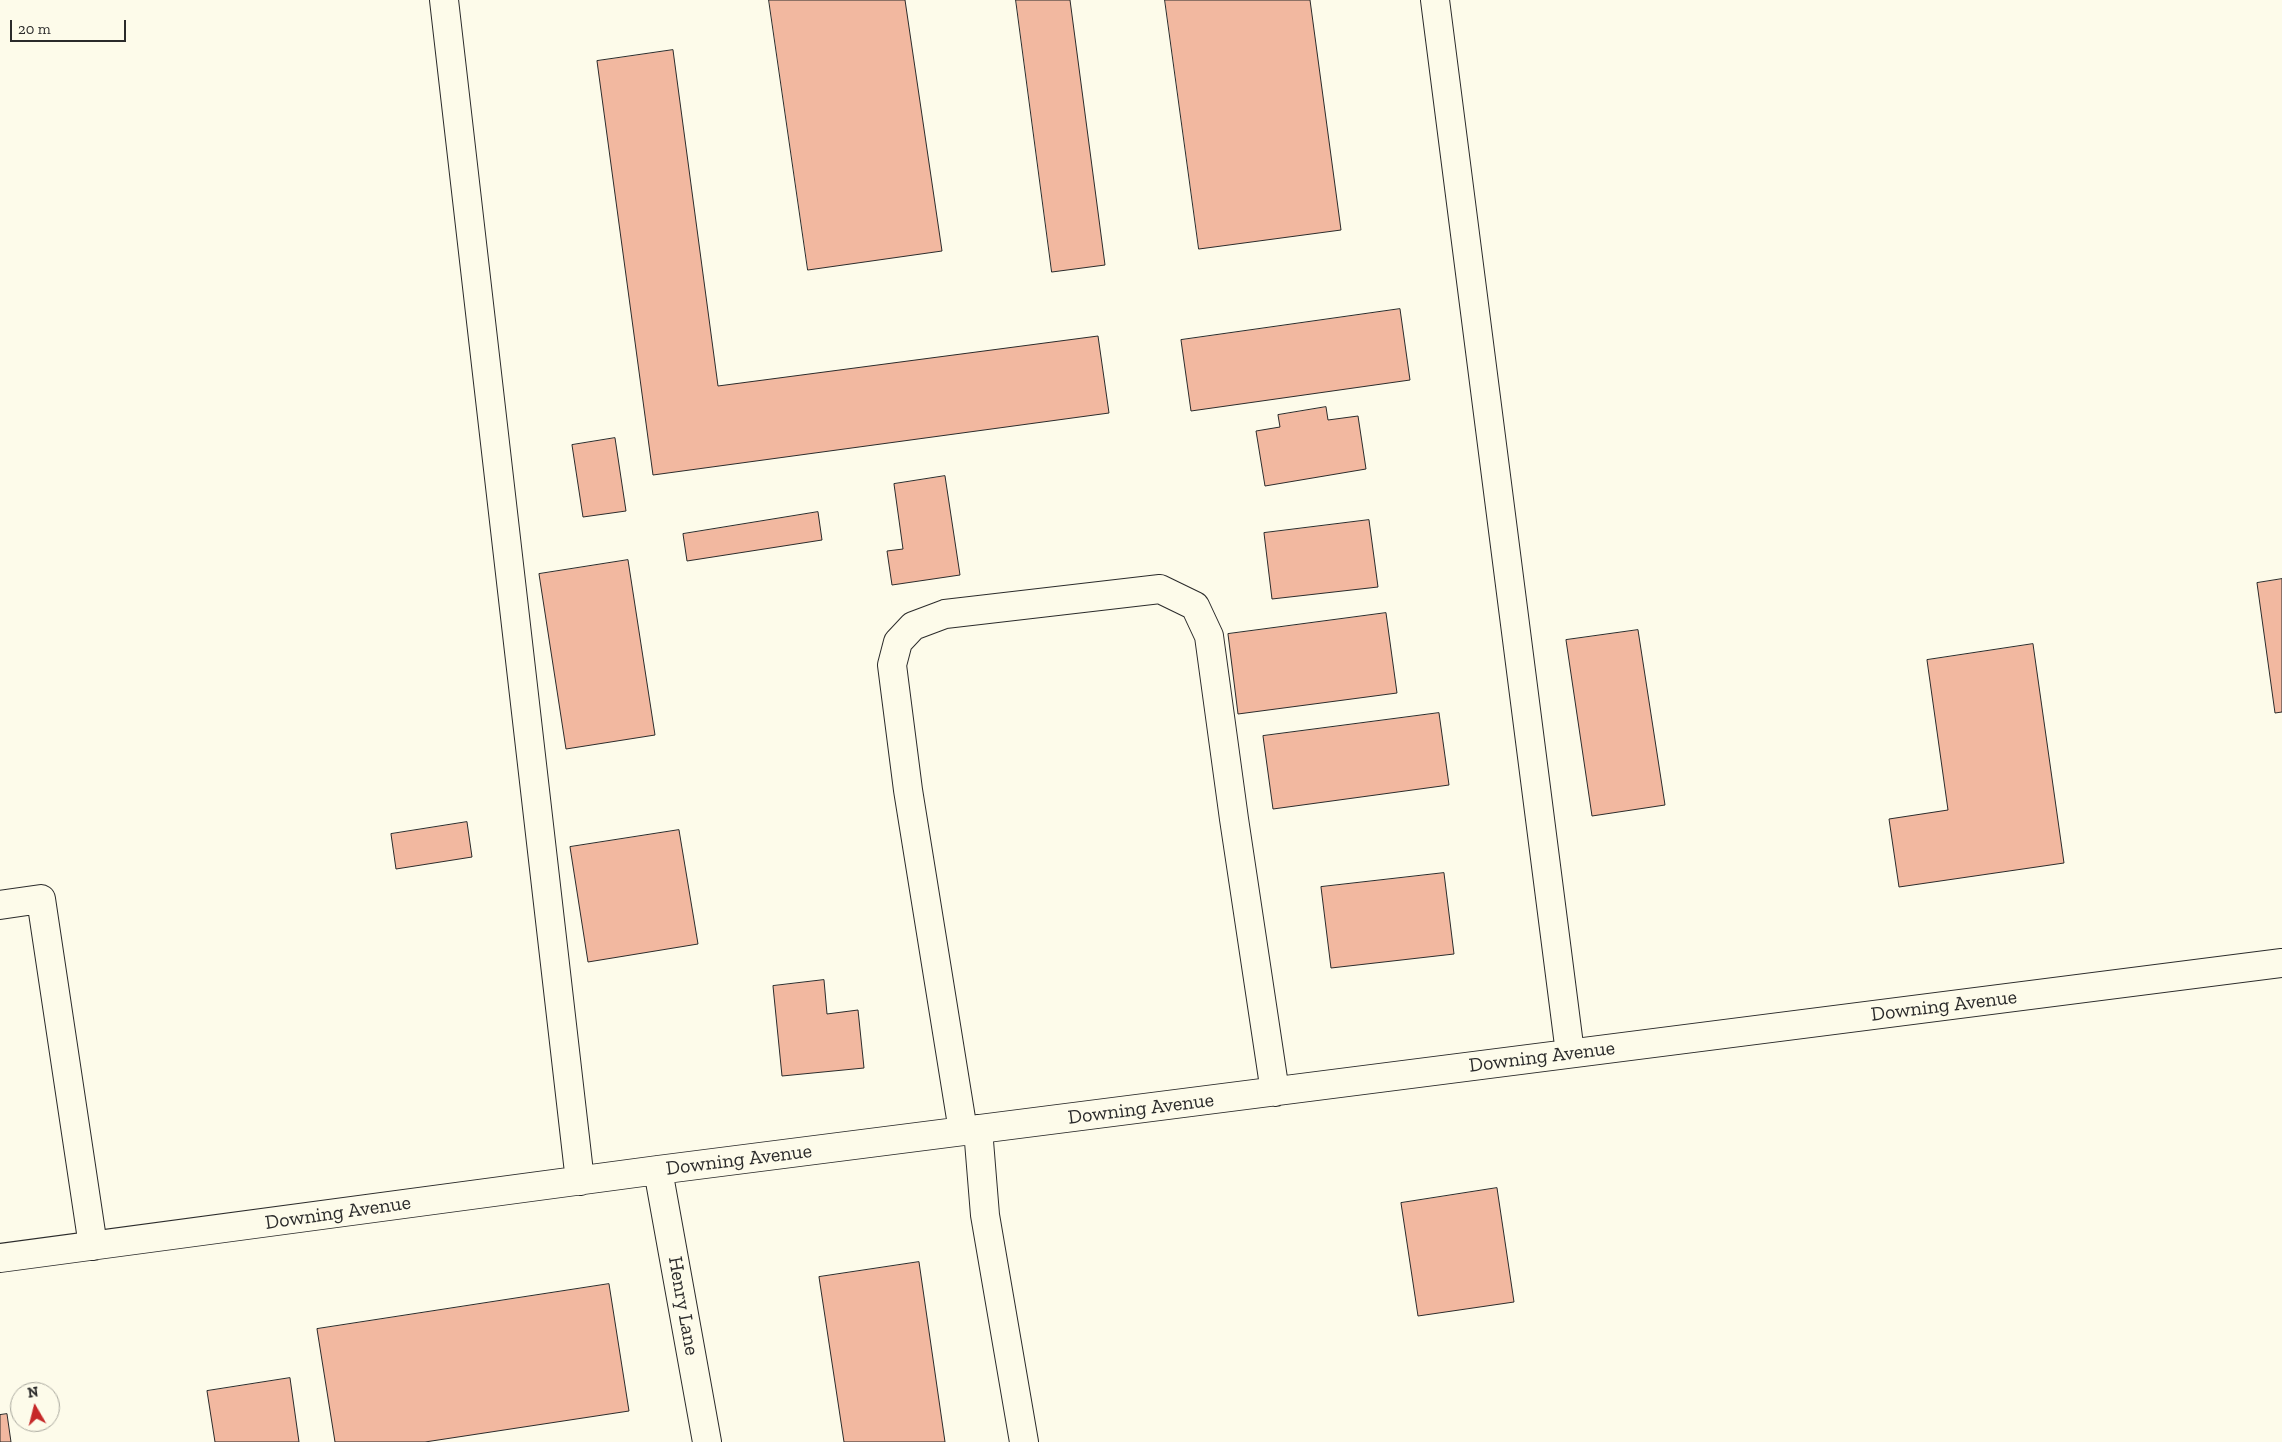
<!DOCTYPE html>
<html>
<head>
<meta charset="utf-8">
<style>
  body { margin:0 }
  #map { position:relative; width:2282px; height:1442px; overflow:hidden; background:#fdfbea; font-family:"Zilla Slab",serif }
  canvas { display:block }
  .north { position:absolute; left:10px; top:1382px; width:50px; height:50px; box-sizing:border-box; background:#fdfbea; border:1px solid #a9a89e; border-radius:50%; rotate:352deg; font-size:14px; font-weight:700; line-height:20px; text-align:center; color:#2b2b2b }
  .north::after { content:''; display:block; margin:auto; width:18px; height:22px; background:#c62828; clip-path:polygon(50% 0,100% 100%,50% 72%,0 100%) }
  .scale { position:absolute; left:10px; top:20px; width:116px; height:22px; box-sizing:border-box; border:2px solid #2b2b2b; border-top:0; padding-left:6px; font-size:15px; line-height:18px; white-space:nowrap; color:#2b2b2b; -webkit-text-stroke:4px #fdfbea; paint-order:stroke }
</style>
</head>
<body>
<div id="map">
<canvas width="2282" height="1442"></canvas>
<div class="north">N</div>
<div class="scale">20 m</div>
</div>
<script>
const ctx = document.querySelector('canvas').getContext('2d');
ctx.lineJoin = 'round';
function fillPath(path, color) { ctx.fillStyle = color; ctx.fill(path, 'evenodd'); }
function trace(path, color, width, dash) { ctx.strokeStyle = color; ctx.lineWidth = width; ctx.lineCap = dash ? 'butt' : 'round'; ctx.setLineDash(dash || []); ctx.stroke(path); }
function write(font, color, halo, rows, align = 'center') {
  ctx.font = font + ' "Zilla Slab",serif'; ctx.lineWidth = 4; ctx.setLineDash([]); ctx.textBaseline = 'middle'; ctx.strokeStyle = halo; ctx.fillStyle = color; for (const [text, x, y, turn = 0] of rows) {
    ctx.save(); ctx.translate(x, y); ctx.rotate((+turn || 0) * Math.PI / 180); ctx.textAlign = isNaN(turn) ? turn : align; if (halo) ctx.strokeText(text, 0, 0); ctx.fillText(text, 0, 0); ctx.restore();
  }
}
const building = new Path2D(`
  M769 0H905L942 251 808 270Z
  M1016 0H1070L1105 265 1052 272Z
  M1165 0H1310L1341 230 1199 249Z
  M673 50 718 386 1098 336 1109 413 653 475 597 61Z
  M1400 309 1410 380 1191 411 1181 340Z
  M1326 407 1328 420 1358 416 1366 469 1265 486 1256 431 1280 427 1278 415Z
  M615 438 626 511 583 517 572 445Z
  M945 476 960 575 892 585 887 551 903 549 894 484Z
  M818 512 822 540 687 561 683 534Z
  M1369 520 1378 587 1272 599 1264 533Z
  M628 560 655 735 566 749 539 574Z
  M2282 579V712L2275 713 2257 583Z
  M1386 613 1397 693 1238 714 1228 634Z
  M1638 630 1665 805 1592 816 1566 640Z
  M2033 644 2064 863 1899 887 1889 819 1948 810 1927 660Z
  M1439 713 1449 785 1273 809 1263 736Z
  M467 822 472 857 396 869 391 834Z
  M679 830 698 944 588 962 570 847Z
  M1444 873 1454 954 1331 968 1321 887Z
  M824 980 827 1014 858 1010 864 1068 782 1076 773 986Z
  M1497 1188 1514 1302 1418 1316 1401 1203Z
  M919 1262 945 1442H844L819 1277Z
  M609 1284 629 1411 425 1442H335L317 1329Z
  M290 1378 299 1442H215L207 1391Z
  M7 1414 11 1442H0V1415Z`);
const minor = new Path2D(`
  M444 0 580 1181
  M1435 0 1570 1053
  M0 905 41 899 93 1246
  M978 1129 985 1215 1024 1442
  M963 1131 908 790 892 665 898 642 913 626 945 614 1160 589 1195 606 1209 636 1234 819 1275 1092
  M658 1170 707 1442
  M0 1258 658 1170 2282 963`);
const streetNames = [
  ["Downing Avenue",1944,1006,-7],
  ["Downing Avenue",1542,1057,-7],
  ["Downing Avenue",1141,1109,-7],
  ["Downing Avenue",739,1160,-7],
  ["Downing Avenue",338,1213,-8],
  ["Henry Lane",683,1306,80]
];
fillPath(building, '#f2b8a0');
trace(building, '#2b2b2b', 1);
trace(minor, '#2b2b2b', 30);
trace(minor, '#fdfbea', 28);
write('20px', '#2b2b2b', '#fdfbea', streetNames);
</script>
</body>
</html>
